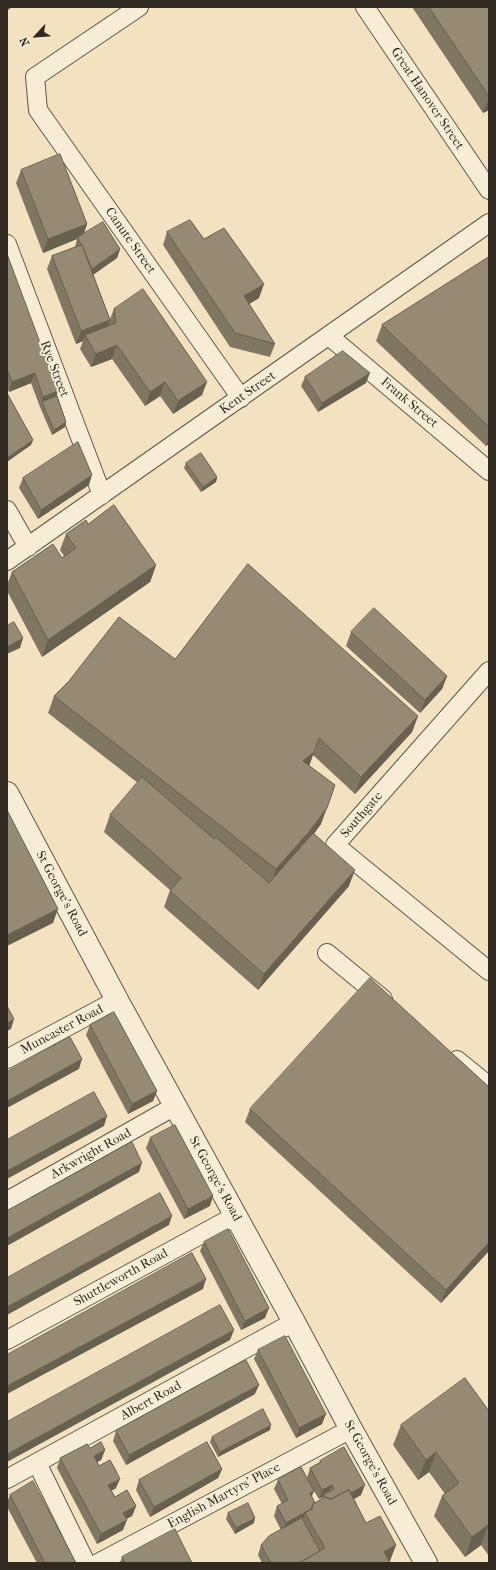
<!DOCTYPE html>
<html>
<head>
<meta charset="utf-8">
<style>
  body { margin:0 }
  #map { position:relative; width:496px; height:1570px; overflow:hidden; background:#f2e2c0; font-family:"IM FELL French Canon",serif }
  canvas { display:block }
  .frame { position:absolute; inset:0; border:8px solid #312a20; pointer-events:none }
  .north { position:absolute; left:16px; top:16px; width:40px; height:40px; -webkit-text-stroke:3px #f7ecd6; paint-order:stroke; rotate:244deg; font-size:11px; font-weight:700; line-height:16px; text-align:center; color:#312a20 }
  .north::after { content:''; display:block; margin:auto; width:14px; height:18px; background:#312a20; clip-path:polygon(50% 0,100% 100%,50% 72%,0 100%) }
</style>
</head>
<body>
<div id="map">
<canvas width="496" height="1570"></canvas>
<div class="frame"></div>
<div class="north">N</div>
</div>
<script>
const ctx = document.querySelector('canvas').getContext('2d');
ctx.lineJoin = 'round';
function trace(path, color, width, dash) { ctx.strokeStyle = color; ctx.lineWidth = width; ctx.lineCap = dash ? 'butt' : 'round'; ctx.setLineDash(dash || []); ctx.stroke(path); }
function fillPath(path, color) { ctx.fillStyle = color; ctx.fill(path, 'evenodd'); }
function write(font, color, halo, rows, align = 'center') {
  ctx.font = font + ' "IM FELL French Canon",serif'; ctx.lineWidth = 4; ctx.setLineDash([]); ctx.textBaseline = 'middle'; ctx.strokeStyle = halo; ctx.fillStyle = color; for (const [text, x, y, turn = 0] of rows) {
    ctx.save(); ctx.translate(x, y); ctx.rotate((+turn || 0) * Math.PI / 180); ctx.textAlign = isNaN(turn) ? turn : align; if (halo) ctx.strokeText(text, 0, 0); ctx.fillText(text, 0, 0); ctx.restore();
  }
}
const minor = new Path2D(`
  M139 7 35 77 38 110 241 398
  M365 7 489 190
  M7 244 102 495
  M329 336 489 471
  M7 510 28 547
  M7 561 489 223
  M489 671 335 845 489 971
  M327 953 383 999
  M7 1059 117 1000
  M457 1060 489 1086
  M7 1201 175 1106
  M7 1340 235 1216
  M37 1463 86 1563
  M7 1479 294 1322
  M98 1563 351 1429`);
const tertiary = new Path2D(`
  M7 793 117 1000 294 1322 351 1429 426 1563`);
const wall = new Path2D(`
  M412 7H489V110L483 113Z
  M21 170 87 224 84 234 120 249 117 258 93 275 110 319 114 309 202 395 173 414 160 396 145 406 112 359 91 367 80 349 83 341 76 344 47 269 52 256 75 247 77 239 43 253 16 183Z
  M167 232 204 239 259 298 249 304 275 344 270 357 230 347 163 245Z
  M7 254 66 422 65 427 52 435 40 407 31 383 9 392 7 387Z
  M489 257V444L486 446 376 341 382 325Z
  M305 377 366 383 318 412 301 386Z
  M186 463 217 477 216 482 201 492 184 468Z
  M23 478 89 485 38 519 19 488Z
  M88 524 156 565 150 582 42 657 7 591V585L12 572 62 558 64 556 60 550 66 534Z
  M351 632 447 676 442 689 420 713 346 646Z
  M175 659 418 716 412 732 355 794 313 755 309 766 321 824 314 834 349 886 258 990 164 907 170 890 104 832 110 815 138 783 48 713 54 696Z
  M90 1025 157 1091 153 1101 128 1114 86 1035Z
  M250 1109 489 1251 441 1303 245 1122Z
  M150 1138 210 1206 184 1219 146 1148Z
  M204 1242 265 1318 241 1330 200 1251Z
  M258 1350 322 1424 296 1438 254 1359Z
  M255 1394 126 1465 113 1441 116 1431Z
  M489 1411V1556L481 1545 465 1557 434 1516 442 1496 445 1494 429 1472 418 1480 393 1445 401 1425Z
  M270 1430 218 1457 210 1442 212 1437Z
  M90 1448 105 1450 101 1460 97 1462 99 1466 116 1488 111 1491 115 1497 136 1506 132 1516 126 1519 123 1530 97 1544 57 1468 60 1458Z
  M320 1461 361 1495 354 1499 366 1523 396 1545 389 1562 390 1563H262L258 1555 261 1545 281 1530 274 1516 277 1506 282 1504 274 1489 278 1480 307 1478 310 1468 319 1463ZM312 1488 319 1499 323 1497V1498L315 1503 312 1497Z
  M222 1469 218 1478 150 1517 136 1490 139 1480Z
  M10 1495 76 1563H37L7 1507V1502Z
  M228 1513 254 1523 235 1534 226 1519Z
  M122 1557 125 1563H120Z`);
const shadedWall = new Path2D(`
  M8 7H12L7 11Z
  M489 98V110L483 113Z
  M87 224 82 237H78L77 239 43 253 48 239Z
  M120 249 117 258 88 278 92 269Z
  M264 284 259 298 239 310 244 296Z
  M110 320 105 333 85 335 83 341 76 344 81 331Z
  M117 345 112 359 91 367 96 354Z
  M35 373 31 383 9 392 12 382Z
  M370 373 366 383 318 412 322 403Z
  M165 382 160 396 145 406 150 392Z
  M207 382 202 395 173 414 178 401Z
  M58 391 55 401 42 402 43 397Z
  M66 422 65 427 52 435 54 430Z
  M489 438V444L486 446Z
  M33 440 31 445 7 462 8 457Z
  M92 475 89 485 38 519 41 510Z
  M217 477 216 482 201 492 203 487Z
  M156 565 150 582 42 657 48 640Z
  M23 638 20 648 7 654V647Z
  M447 676 442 689 420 713 425 700Z
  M418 716 412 732 355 794 361 777Z
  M314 752 308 769 303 761Z
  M327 808 321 824 302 849 270 886 276 869Z
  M355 870 349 886 258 990 264 974Z
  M58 909 53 923 7 946V935Z
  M14 1019 11 1029 7 1031V1023Z
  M82 1059 79 1069 7 1108V1101Z
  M157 1091 153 1101 128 1114 132 1104Z
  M107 1116 104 1126 7 1179V1171Z
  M142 1163 139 1172 7 1246V1238Z
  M213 1196 210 1206 184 1219 188 1209Z
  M172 1216 169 1225 7 1315V1307Z
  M489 1242V1251L441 1303 446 1290Z
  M206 1279 203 1289 7 1394V1386Z
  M269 1308 265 1318 241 1330 245 1321Z
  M234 1330 230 1340 7 1462V1454Z
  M259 1385 255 1394 126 1465 129 1455Z
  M326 1414 322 1424 296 1438 299 1428Z
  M271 1425 270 1430 218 1457 220 1452Z
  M105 1450 101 1460 90 1466 94 1456Z
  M436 1452 429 1472 418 1480 426 1460Z
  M222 1469 218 1478 150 1517 154 1507Z
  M120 1479 116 1488 105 1494 108 1485Z
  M332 1485 328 1494H324L323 1497 319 1499 322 1490Z
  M365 1485 361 1495 327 1514 330 1505Z
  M314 1491 310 1501V1493Z
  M136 1506 132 1516 119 1523 123 1513Z
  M311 1509 305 1513 302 1522 282 1533 286 1523Z
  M255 1518 254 1523 235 1534 236 1528Z
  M127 1520 123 1530 97 1544 101 1534Z
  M488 1525 481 1545 465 1557 472 1537Z
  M396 1545 390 1561 387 1563 384 1552Z`);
const building = new Path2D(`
  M429 7H489V96Z
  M60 154 87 224 48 239 21 170Z
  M190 220 204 239 224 228 264 284 244 296 275 344 235 333 167 232Z
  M103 222 120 249 92 269 82 245H81L78 237Z
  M82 245 110 320 81 331 52 256Z
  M7 254 58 391 43 397 35 373 12 382 7 369Z
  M489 257V427L382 325Z
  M143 289 207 382 178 401 165 382 150 392 117 345 96 354 85 335 116 323 114 309Z
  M343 351 370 373 322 403 305 377Z
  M7 393 33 440 8 457 7 455Z
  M57 396 66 422 54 430 42 402Z
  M78 442 92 475 41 510 23 478Z
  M201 453 217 477 203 487 186 463Z
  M114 505 156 565 48 640 12 572 53 544 62 558 76 548 66 534 86 520 88 524Z
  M248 564 418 716 361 777 319 738 314 752 303 761 335 785 327 808 308 833 276 869 54 696 69 681 119 617 175 659Z
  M374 608 447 676 425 700 351 632Z
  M14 622 23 638 7 647V626Z
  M142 777 214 839 216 837 269 883 313 833 355 870 264 974 170 891 181 878 110 815Z
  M7 810 58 909 7 935Z
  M370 978 489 1087V1242L446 1290 250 1109Z
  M7 1006 14 1019 7 1023Z
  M114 1012 157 1091 132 1104 90 1025Z
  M70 1037 82 1059 7 1101V1072Z
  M94 1092 107 1116 7 1171V1140Z
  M175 1125 213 1196 188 1209 150 1138Z
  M132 1142 142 1163 7 1238V1211Z
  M160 1193 172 1216 7 1307V1278Z
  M228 1229 269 1308 245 1321 204 1242Z
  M192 1253 206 1279 7 1386V1355Z
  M220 1305 234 1330 7 1454V1422Z
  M285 1336 326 1414 299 1428 258 1350Z
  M246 1360 259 1385 129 1455 116 1431Z
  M465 1378 489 1411V1526L488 1525 472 1537 442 1496 459 1483 436 1452 426 1460 401 1425Z
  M263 1409 271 1425 220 1452 212 1437Z
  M101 1442 105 1450 94 1456 99 1466 110 1460 115 1469 120 1479 108 1485 115 1497 127 1490 136 1506 123 1513 127 1520 101 1534 60 1458 87 1444 90 1448Z
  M207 1442 222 1469 154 1507 139 1480Z
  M344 1447 365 1485 351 1493 349 1490 331 1499 325 1497 324 1494 334 1489 332 1485 322 1490 310 1468 321 1462 320 1461Z
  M301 1467 314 1491 310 1493 315 1503 313 1504 311 1509 286 1523 277 1506 288 1500 278 1480Z
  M33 1481 76 1563H45L10 1495Z
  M349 1490 366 1523 380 1516 396 1545 384 1552 390 1563H299L325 1548 305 1513 312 1509 313 1504 325 1497 331 1499Z
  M248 1503 255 1518 236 1528 228 1513Z
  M302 1518 320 1551 299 1563H271L261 1545 269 1536Z
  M175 1529 192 1563H125L122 1557Z`);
const streetNames = [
  ["Great Hanover Street",427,99,56],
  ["Canute Street",130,241,55],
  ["Rye Street",54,369,69],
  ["Kent Street",248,393,-35],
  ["Frank Street",409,403,40],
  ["Southgate",362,815,-49],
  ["St George's Road",61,894,62],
  ["Muncaster Road",62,1030,-28],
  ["Arkwright Road",91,1154,-29],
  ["St George's Road",215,1179,61],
  ["Shuttleworth Road",121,1278,-29],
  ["Albert Road",151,1401,-29],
  ["St George's Road",370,1463,61],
  ["English Martyrs' Place",224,1496,-28]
];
trace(minor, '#615848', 20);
trace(tertiary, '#615848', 24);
trace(minor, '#f7ecd6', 18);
trace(tertiary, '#f7ecd6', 22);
fillPath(wall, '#807763');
fillPath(shadedWall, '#686150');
fillPath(building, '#958a73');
trace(building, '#686150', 1);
write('13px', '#312a20', '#f7ecd6', streetNames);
</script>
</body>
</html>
